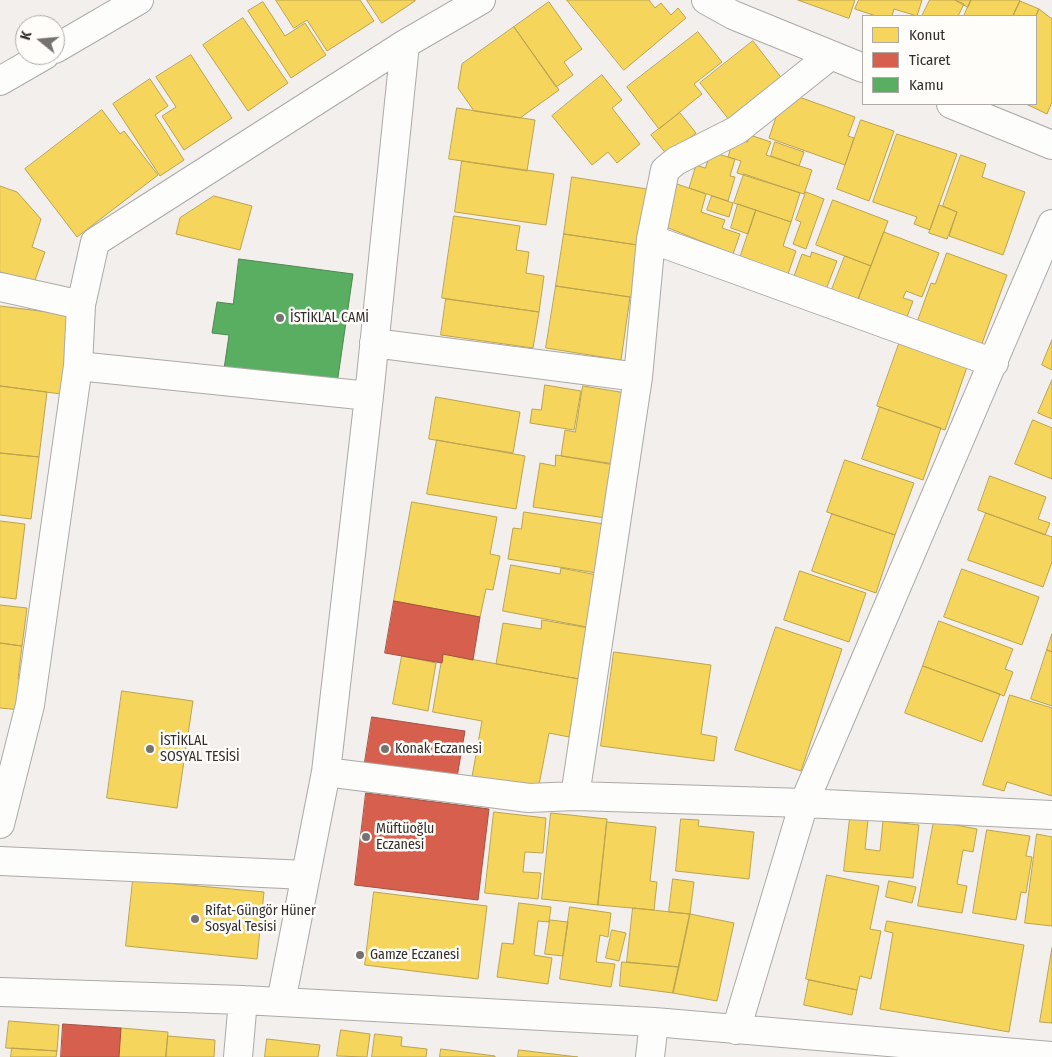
<!DOCTYPE html>
<html>
<head>
<meta charset="utf-8">
<style>
  body { margin:0 }
  #map { position:relative; width:1052px; height:1057px; overflow:hidden; background:#f2efec; font-family:"Fira Sans Condensed",sans-serif }
  canvas { display:block }
  .legend { position:absolute; left:862px; top:15px; width:175px; height:90px; box-sizing:border-box; background:#fffdfa; border:1px solid #adaaa8; margin:0; padding:6px 9px; list-style:none; font-size:15px; color:#312e2c }
  .legend li { display:flex; align-items:center; gap:10px; height:25px }
  .legend b { width:25px; border:1px solid #adaaa8 }
  .north { position:absolute; left:15px; top:15px; width:50px; height:50px; box-sizing:border-box; background:#fffdfa; border:1px solid #adaaa8; border-radius:50%; rotate:287deg; font-size:14px; font-weight:700; line-height:20px; text-align:center; color:#312e2c }
  .north::after { content:''; display:block; margin:auto; width:18px; height:22px; background:#75726f; clip-path:polygon(50% 0,100% 100%,50% 72%,0 100%) }
</style>
</head>
<body>
<div id="map">
<canvas width="1052" height="1057"></canvas>
<ul class="legend">
<li><b style="height:14px;background:#f6d55c"></b>Konut</li>
<li><b style="height:14px;background:#d6604d"></b>Ticaret</li>
<li><b style="height:14px;background:#5aae61"></b>Kamu</li>
</ul>
<div class="north">K</div>
</div>
<script>
const ctx = document.querySelector('canvas').getContext('2d');
ctx.lineJoin = 'round';
function fillPath(path, color) { ctx.fillStyle = color; ctx.fill(path, 'evenodd'); }
function trace(path, color, width, dash) { ctx.strokeStyle = color; ctx.lineWidth = width; ctx.lineCap = dash ? 'butt' : 'round'; ctx.setLineDash(dash || []); ctx.stroke(path); }
function write(font, color, halo, rows, align = 'center') {
  ctx.font = font + ' "Fira Sans Condensed",sans-serif'; ctx.lineWidth = 5; ctx.setLineDash([]); ctx.textBaseline = 'middle'; ctx.strokeStyle = halo; ctx.fillStyle = color; for (const [text, x, y, turn = 0] of rows) {
    ctx.save(); ctx.translate(x, y); ctx.rotate((+turn || 0) * Math.PI / 180); ctx.textAlign = isNaN(turn) ? turn : align; if (halo) ctx.strokeText(text, 0, 0); ctx.fillText(text, 0, 0); ctx.restore();
  }
}
const homes = new Path2D(`
  M276 0H360L374 21 327 51 307 20 294 28Z
  M367 0H415V1L382 23Z
  M567 0H649L655 8 661 3 671 15 678 8 686 18 624 70Z
  M798 0H855L849 18Z
  M859 0H922L917 16 894 9 892 16H876L855 9Z
  M930 0H955L964 4 958 16H922Z
  M955 0H971L968 7Z
  M971 0H1019L1020 1 1013 16H964Z
  M1020 1 1039 9 1036 16H1013Z
  M263 2 285 36 305 23 326 55 291 78 248 11Z
  M549 2 582 49 564 62 573 75 556 87 514 27Z
  M1039 9 1052 19V102L1047 114 1026 104H1036V16Z
  M243 18 288 83 248 111 203 45Z
  M514 27 559 90 520 118 474 111 458 88 462 64Z
  M698 32 722 62 694 84 702 94 659 129 627 87Z
  M753 41 787 85 734 126 700 83Z
  M191 55 232 118 184 150 162 116 176 107 156 77Z
  M602 75 622 100 612 108 640 144 617 163 608 152 592 165 552 116Z
  M150 79 168 106 155 115 184 160 160 176 113 104Z
  M799 97 855 117 848 136 854 138 845 165 769 138 776 117Z
  M457 108 535 120 527 171 449 159Z
  M102 110 120 134 124 131 158 175 77 237 25 169Z
  M680 113 696 133 668 156 651 135Z
  M861 120 894 131 869 201 837 189Z
  M897 134 957 154 930 230 914 224 917 217 873 202Z
  M750 135 771 142 766 155 812 170 804 194 737 173 741 161 728 157 734 138 747 142Z
  M775 142 804 152 799 166 771 156Z
  M711 152 735 159 730 176 735 177 728 201 689 188 696 165 705 168Z
  M961 155 986 164 982 177 1025 192 1003 255 949 236 957 212 943 206Z
  M462 161 554 174 546 225 455 212Z
  M744 174 800 193 791 222 734 203Z
  M572 177 653 190 644 246 564 234Z
  M674 183 706 194 701 212 725 220 722 228 740 234 733 254 661 225Z
  M0 186 17 192 41 219 32 247 45 252 34 283 0 272Z
  M806 192 824 199 806 249 793 244 801 222 796 220Z
  M214 196 252 206 240 250 176 234 180 218Z
  M712 196 733 203 729 217 707 210Z
  M833 200 888 221 871 266 816 245Z
  M738 204 756 210 748 234 731 228Z
  M939 205 957 212 947 239 929 233Z
  M756 210 791 222 783 246 796 251 788 274 740 258Z
  M454 216 520 226 516 250 529 252 526 273 544 276 539 312 442 298Z
  M884 232 939 253 922 297 906 291 903 298 913 301 905 322 857 303Z
  M564 234 644 246 636 298 556 286Z
  M812 252 837 261 825 292 793 279 802 254 810 257Z
  M947 253 1007 275 980 349 916 325 931 283 935 284Z
  M845 256 871 266 857 302 831 292Z
  M556 286 630 297 621 360 546 348Z
  M446 299 539 312 533 348 441 335Z
  M0 306 71 315 61 394 0 386Z
  M1052 340V370L1042 365Z
  M899 344 967 367 945 430 877 406Z
  M1052 380V419L1038 413Z
  M545 385 581 391 574 430 530 423 532 409 541 410Z
  M0 386 47 392 39 457 0 453Z
  M583 386 626 393 615 465 561 456 565 430 575 432Z
  M436 397 520 412 513 453 429 439Z
  M880 407 941 428 923 480 862 459Z
  M1033 420 1052 428V479L1015 464Z
  M437 440 525 456 516 509 427 494Z
  M0 453 39 457 31 519 0 515Z
  M556 455 621 465 612 519 533 507 540 463 555 466Z
  M845 460 914 483 895 535 827 512Z
  M990 476 1046 497 1038 519 1050 523 1045 535 978 510Z
  M412 502 497 517 490 554 500 556 493 590 486 589 480 617 394 601Z
  M524 512 604 524 597 573 508 559 513 528 521 529Z
  M986 513 1052 537V562L1043 587 968 560Z
  M832 514 895 535 876 593 812 571Z
  M0 521 25 524 16 599 0 597Z
  M511 565 560 574 561 568 597 575 587 627 503 611Z
  M962 569 1039 597 1022 645 944 617Z
  M800 571 866 593 849 642 784 620Z
  M0 605 27 608 22 646 0 643Z
  M542 620 589 628 579 679 496 664 503 623 541 629Z
  M939 621 1013 649 1005 669 1013 672 1004 696 923 666Z
  M776 627 842 649 801 771 735 750Z
  M1052 634V652L1047 650Z
  M0 643 22 646 18 679 26 680 22 710 0 708Z
  M1047 650 1052 652V706L1031 699Z
  M614 652 711 665 701 734 717 737 714 761 601 746Z
  M443 654 579 679 569 737 549 733 538 790 472 777 482 721 433 712Z
  M402 656 436 663 428 711 393 704Z
  M923 666 1000 694 982 742 905 713Z
  M122 691 193 701 177 808 107 798Z
  M1010 695 1052 708V796L1007 782 1004 791 983 785Z
  M494 812 546 818 543 853 525 852 523 872 541 873 538 899 485 893Z
  M551 813 607 819 598 905 542 899Z
  M850 818 868 820 865 849 880 851 883 821 919 825 913 878 844 871Z
  M681 819 699 820 698 826 754 832 749 879 676 871Z
  M934 821 977 829 973 852 963 850 957 884 967 886 962 913 918 906Z
  M607 822 656 827 650 881 657 882 654 910 598 905Z
  M987 830 1030 836 1026 856 1032 857 1026 893 1021 892 1016 920 973 913Z
  M1037 834 1052 837V926L1025 923Z
  M827 875 879 886 870 929 881 931 871 979 860 976 857 990 806 979Z
  M673 879 694 882 690 914 669 912Z
  M133 880 264 892 257 959 126 946Z
  M889 881 916 887 912 903 886 897Z
  M374 892 487 906 478 979 365 965Z
  M519 903 551 907 549 922 538 921 534 955 552 958 548 984 497 977 502 943 513 944Z
  M570 907 611 913 608 937 600 935 596 962 615 964 611 987 560 979Z
  M633 908 690 914 679 967 627 962Z
  M690 914 734 923 717 1001 673 993Z
  M550 920 568 922 563 956 545 954Z
  M887 921 1024 945 1009 1032 880 1009 893 933 885 931Z
  M612 930 626 933 619 961 606 958Z
  M1052 948V1023L1040 1022Z
  M622 962 679 967 673 993 620 986Z
  M809 980 857 990 852 1015 804 1005Z
  M9 1021 59 1025 57 1051 6 1048Z
  M121 1028 168 1032 166 1057H119Z
  M341 1030 370 1034 367 1057 337 1056Z
  M375 1034 402 1037 401 1046 427 1049 426 1057H372Z
  M168 1036 215 1040 214 1057H166Z
  M267 1039 320 1045 318 1057H265Z
  M12 1048 57 1051 56 1057H11Z
  M441 1049 495 1056V1057H440Z
  M519 1050 578 1057H518Z`);
const shops = new Path2D(`
  M394 601 480 617 473 660 443 654 442 663 385 653Z
  M372 717 465 731 456 783 364 768Z
  M366 793 489 809 478 900 355 885Z
  M63 1024 121 1028 119 1057H61Z`);
const public = new Path2D(`
  M239 259 353 274 337 384 224 369 229 335 212 333 217 302 233 304Z`);
const minor = new Path2D(`
  M706 0 733 15 863 68
  M55 49 139 0
  M0 81 45 55
  M951 104 1052 145
  M651 239 994 363
  M0 287 81 305
  M374 343 638 377
  M78 366 369 396
  M326 772 529 798 575 796 804 803 1052 815
  M575 796 638 377 651 239 665 170 676 161 737 130 831 55
  M0 824 30 705 78 366 81 305 95 242 405 44
  M0 861 306 875
  M0 992 243 1000 654 1022 1052 1056
  M281 1002 326 772 369 396 405 44 481 0
  M736 1030 804 803 1052 224
  M238 1057 243 1000
  M650 1057 654 1022`);
const markers = [
  [280,318,5,"#75726f"],
  [150,749,5,"#75726f"],
  [385,749,5,"#75726f"],
  [366,837,5,"#75726f"],
  [195,919,5,"#75726f"],
  [360,955,5,"#75726f"]
];
const poiNames = [
  ["İSTİKLAL CAMİ",290,318],
  ["İSTİKLAL",160,741],
  ["SOSYAL TESİSİ",160,757],
  ["Konak Eczanesi",395,749],
  ["Müftüoğlu",376,829],
  ["Eczanesi",376,845],
  ["Rifat-Güngör Hüner",205,911],
  ["Sosyal Tesisi",205,927],
  ["Gamze Eczanesi",370,955]
];
fillPath(homes, '#f6d55c');
trace(homes, '#bba34e', 1);
fillPath(shops, '#d6604d');
trace(shops, '#a45143', 1);
fillPath(public, '#5aae61');
trace(public, '#4e8851', 1);
trace(minor, '#aca9a7', 30);
trace(minor, '#fdfdfc', 28);
for (const [x, y, r, color] of markers) { const dot = new Path2D(); dot.arc(x, y, r, 0, 2 * Math.PI); ctx.fillStyle = color; ctx.fill(dot); trace(dot, '#fffdfa', 2); }
write('14px', '#312e2c', '#fffdfa', poiNames, 'left');
</script>
</body>
</html>
